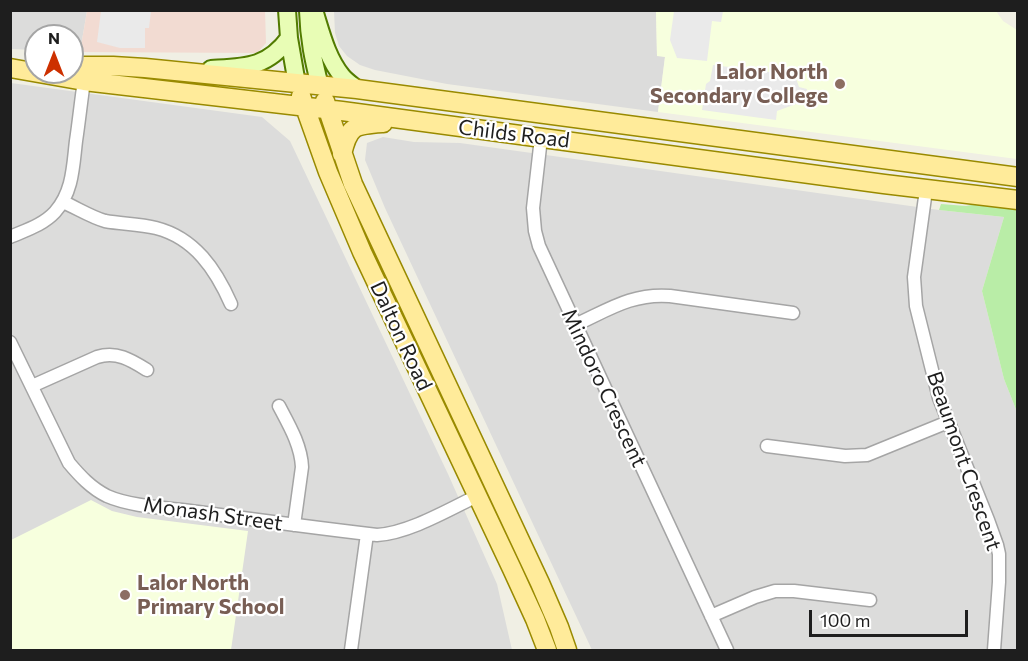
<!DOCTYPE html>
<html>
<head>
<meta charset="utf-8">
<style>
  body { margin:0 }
  #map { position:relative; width:1028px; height:661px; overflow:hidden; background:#f0efe4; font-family:Commissioner,sans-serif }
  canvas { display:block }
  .frame { position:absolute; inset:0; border:12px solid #1e1e1e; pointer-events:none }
  .north { position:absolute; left:24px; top:24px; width:60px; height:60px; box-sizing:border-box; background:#fff; border:2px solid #a5a5a5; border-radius:50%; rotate:0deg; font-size:16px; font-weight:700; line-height:24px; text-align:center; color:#1e1e1e }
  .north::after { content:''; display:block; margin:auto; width:21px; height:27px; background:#cd3000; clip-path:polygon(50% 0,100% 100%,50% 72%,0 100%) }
  .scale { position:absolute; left:809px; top:610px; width:159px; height:27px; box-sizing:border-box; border:3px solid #1e1e1e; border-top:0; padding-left:8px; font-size:18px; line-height:21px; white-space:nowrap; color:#1e1e1e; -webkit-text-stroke:4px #fff; paint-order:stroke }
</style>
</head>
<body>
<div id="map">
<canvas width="1028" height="661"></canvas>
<div class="frame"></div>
<div class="north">N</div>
<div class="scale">100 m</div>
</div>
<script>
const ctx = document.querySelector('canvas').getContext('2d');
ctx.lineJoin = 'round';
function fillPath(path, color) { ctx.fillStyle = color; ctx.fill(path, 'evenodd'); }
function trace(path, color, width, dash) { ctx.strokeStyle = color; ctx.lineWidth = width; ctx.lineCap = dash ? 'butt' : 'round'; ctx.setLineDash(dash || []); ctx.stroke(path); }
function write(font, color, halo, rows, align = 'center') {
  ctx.font = font + ' Commissioner,sans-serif'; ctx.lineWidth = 4.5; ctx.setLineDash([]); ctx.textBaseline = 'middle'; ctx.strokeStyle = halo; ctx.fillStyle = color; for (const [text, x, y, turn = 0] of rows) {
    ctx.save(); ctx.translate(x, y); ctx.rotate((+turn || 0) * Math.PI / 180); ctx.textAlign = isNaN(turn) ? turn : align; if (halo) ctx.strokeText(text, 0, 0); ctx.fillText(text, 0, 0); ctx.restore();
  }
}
const residential = new Path2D(`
  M11 11H87L80 52H72V36H36V50L11 49Z
  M334 11H656L657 55 665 57 658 112 447 84 375 70 360 65 347 56 339 46 335 33Z
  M11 83 262 117 290 141 448 474 497 584 512 650H11Z
  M383 137 414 142 460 143 939 210 1004 217 982 291 1004 379 1017 412V650H592L385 208 365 160 367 143Z`);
const commercial = new Path2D(`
  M87 11H265L266 43 257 53 80 52Z`);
const education = new Path2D(`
  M656 11H996L1003 21 1017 30V159L658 112 665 57 657 56Z
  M91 500 112 511 137 517 248 531 231 650H11V540Z`);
const grass = new Path2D(`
  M985 202 1017 204V412L1004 379 982 291 1004 217 939 210 941 204 966 206Z`);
const parking = new Path2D(`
  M101 11H151L149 28H145V48H120L97 42Z
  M674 11H723L721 22 712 21 707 61 677 58 670 40Z
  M713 65 794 75 796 78 799 87 807 89 804 104H796L777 111 776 120 702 110 706 84 710 81Z`);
const path = new Path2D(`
  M1016 10 1018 12`);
const minor = new Path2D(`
  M541 138 533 208 535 231 539 246 727 650
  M926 190 914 277 916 306 939 398 988 520 997 545 999 554V582L994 650
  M63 202C77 208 91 217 105 221 122 224 139 224 156 228 195 238 216 270 231 304
  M10 237C26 230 43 225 55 212 73 192 73 166 76 141 79 121 81 101 84 81
  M575 325C608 310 632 293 670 296L793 313
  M10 342 69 463C80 476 91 488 107 496 132 507 170 508 198 512 257 520 317 528 377 535 409 533 448 510 477 496
  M32 386 97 357C117 351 131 360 147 370
  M279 406C289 425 301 445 302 467L294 525
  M767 446 845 456 867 455 948 422
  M711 616 755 597 775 591H794L870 600
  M351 650 367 534`);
const secondary = new Path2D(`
  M287 10 289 38 297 84
  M314 10C321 32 327 58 342 76 346 81 352 85 357 89
  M308 11C309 39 313 59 320 86
  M211 69C245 67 267 68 289 38`);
const primary = new Path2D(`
  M72 66H113L145 68 357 89 1018 177
  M10 68 84 81 342 111 884 184 1018 200
  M301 96 328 172 362 252 512 569 535 619 547 650
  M325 101 353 184 540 583 559 627 567 650
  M342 154C349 125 354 125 383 123`);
const markers = [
  [840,84,6,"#8d6e63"],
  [125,595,6,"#8d6e63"]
];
const educationNames = [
  ["Lalor North",828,72],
  ["Secondary College",828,96],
  ["Lalor North",137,583,"left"],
  ["Primary School",137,607,"left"]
];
const streetNames = [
  ["Childs Road",514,134,7],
  ["Dalton Road",401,336,65],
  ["Mindoro Crescent",604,388,65],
  ["Beaumont Crescent",964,461,71],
  ["Monash Street",213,514,8]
];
fillPath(residential, '#dcdcdb');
fillPath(commercial, '#f2dbd2');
fillPath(education, '#f7ffde');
fillPath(grass, '#b9eda7');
fillPath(parking, '#eaeaea');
trace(minor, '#a5a5a5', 15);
trace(secondary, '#517b00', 20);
trace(primary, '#998a00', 21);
trace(path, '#ff9a66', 2, [3, 3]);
trace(minor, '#fff', 12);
trace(secondary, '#e8fdb5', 16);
trace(primary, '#ffeb9a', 18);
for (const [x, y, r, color] of markers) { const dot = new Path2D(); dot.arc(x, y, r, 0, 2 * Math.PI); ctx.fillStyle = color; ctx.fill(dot); trace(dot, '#fff', 2); }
write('bold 21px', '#785e54', '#fff', educationNames, 'right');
write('21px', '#1e1e1e', '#fff', streetNames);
</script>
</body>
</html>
